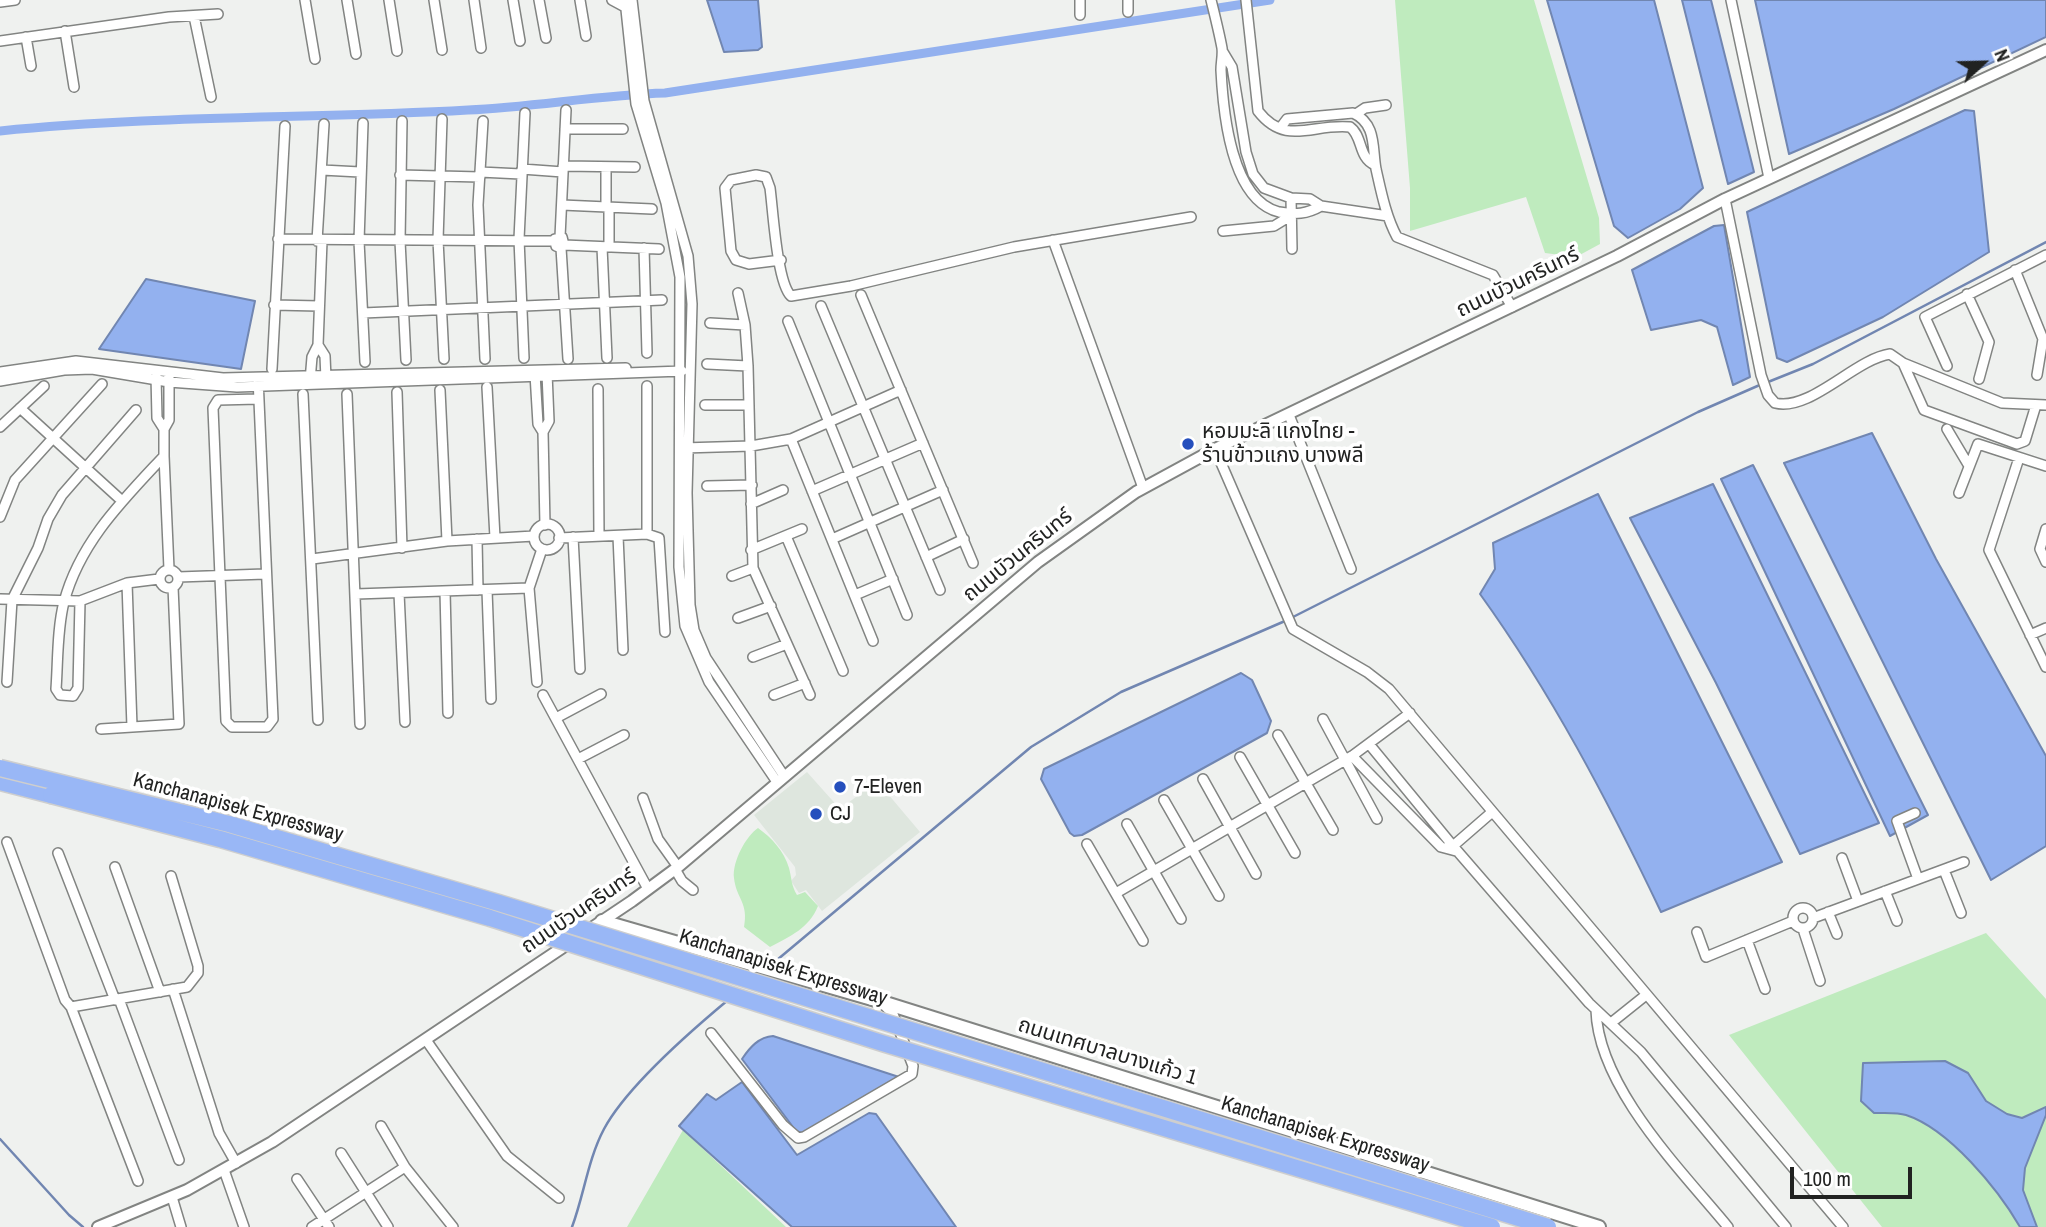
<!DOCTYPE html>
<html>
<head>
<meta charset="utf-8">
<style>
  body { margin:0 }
  #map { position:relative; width:2046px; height:1227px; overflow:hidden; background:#eff1ef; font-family:"Archivo Narrow",sans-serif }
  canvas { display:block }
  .north { position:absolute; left:1948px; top:28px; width:70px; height:70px; -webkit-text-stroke:5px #fff; paint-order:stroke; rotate:68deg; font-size:19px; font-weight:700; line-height:28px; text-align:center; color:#212221 }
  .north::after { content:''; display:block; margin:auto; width:24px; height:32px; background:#212221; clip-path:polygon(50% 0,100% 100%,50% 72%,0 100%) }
  .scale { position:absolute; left:1790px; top:1167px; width:122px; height:32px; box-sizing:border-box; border:4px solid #212221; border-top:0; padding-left:9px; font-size:21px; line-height:24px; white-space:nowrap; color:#212221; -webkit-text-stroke:5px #fff; paint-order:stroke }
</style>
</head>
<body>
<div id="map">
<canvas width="2046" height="1227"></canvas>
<div class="north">N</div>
<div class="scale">100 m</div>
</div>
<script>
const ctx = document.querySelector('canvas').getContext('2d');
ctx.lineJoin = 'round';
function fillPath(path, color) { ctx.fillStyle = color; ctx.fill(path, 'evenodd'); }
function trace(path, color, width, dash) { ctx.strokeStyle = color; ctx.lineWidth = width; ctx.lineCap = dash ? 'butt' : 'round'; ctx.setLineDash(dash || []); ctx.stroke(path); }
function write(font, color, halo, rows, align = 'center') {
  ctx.font = font + ' "Archivo Narrow","Noto Sans Thai",sans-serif'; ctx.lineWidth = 7; ctx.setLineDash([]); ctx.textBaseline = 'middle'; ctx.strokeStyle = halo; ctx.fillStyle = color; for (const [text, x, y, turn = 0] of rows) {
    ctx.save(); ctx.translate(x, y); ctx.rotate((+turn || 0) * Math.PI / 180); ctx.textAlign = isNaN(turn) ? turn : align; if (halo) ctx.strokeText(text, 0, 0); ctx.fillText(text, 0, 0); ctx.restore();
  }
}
const built = new Path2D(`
  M807 772 840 809 877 781 920 832 822 911 806 890 799 893 791 881 796 875 795 867 754 815Z`);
const green = new Path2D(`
  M1395 0H1534L1599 218 1600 244 1576 257 1545 253 1526 197 1410 231V188Z
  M758 828C772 838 784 851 789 868 792 879 791 885 797 895L805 892 818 906C809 928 791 936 770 947L744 927C749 903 736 898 734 878 732 862 746 836 758 828Z
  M1986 933 2046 999V1227H1882L1729 1035Z
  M683 1130 786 1227H627Z`);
const water = new Path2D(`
  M707 0H758L762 47 758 50 724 52Z
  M1547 0H1654L1703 188 1680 209 1628 238 1614 226Z
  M1682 0H1711L1754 172 1728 184Z
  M1755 0H2046V37L1894 109 1789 154Z
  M1965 110 1974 111 1989 252 1883 317 1787 362 1777 358 1747 212Z
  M1724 225 1750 377 1733 385 1717 327 1701 320 1651 330 1632 270 1714 226Z
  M146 279 255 301 241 369 99 349Z
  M1872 433 1936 559 2046 756V846L1991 880 1784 463Z
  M1753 465 1928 815 1890 836 1721 479Z
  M1713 484 1879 823 1800 854 1716 683 1630 518Z
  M1598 494 1782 862 1661 912C1608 801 1552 694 1480 594L1495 569 1493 543Z
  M1241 673 1252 680 1271 721 1267 733 1082 835 1074 836 1070 833 1041 779 1044 769Z
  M773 1036 899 1077 805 1134 796 1131 742 1059C750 1047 759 1037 773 1036Z
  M1945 1061 1968 1073 1986 1101 2007 1114 2022 1118 2046 1107V1115L2025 1168 2023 1190 2037 1227H2020C1998 1189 1949 1129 1906 1115 1897 1112 1884 1113 1874 1113L1861 1101 1863 1063Z
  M742 1082 797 1155 869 1113 876 1114 956 1227H792L679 1126 707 1094 716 1100Z`);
const stream = new Path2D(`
  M1768 382 1813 364 2046 242
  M1291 618 1698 412 1762 384
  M771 965 1031 747 1121 692 1285 621
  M0 1139 69 1215 83 1227
  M572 1227C584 1195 588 1159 604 1129 626 1088 692 1030 728 1000`);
const canal = new Path2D(`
  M0 131C156 115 312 119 468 110 534 107 599 95 665 93L1270 0`);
const minor = new Path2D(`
  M305 0 315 59
  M347 0 356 54
  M389 0 397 51
  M434 0 442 50
  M474 0 481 48
  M513 0 520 41
  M539 0 546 38
  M580 0 586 36
  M612 0 625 7
  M625 0 636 104 666 203 680 277 679 567 685 626 709 682 777 782
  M632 0 644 101 688 256 692 304 687 493 690 605 694 630 706 658 784 776
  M1211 0C1215 16 1219 32 1222 48 1223 55 1221 62 1221 70 1223 111 1231 200 1279 212 1295 215 1307 214 1321 206
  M1246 0 1258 111C1286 147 1313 123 1350 127 1363 136 1358 158 1375 165
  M1731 0 1769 178
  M0 2 15 0
  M1128 12V0
  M1080 15V0
  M194 16 211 97
  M65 31 74 87
  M26 37 31 66
  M0 41 169 17 218 14
  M1223 52 1232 67 1246 152 1253 174 1264 188 1291 198 1310 199 1321 206 1388 216
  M1356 114 1365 108 1386 105
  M442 119 438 240 444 359
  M402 121 400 241 406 360
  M483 121 478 205 485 359
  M363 123 359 241 365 362
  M1281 127 1287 119 1353 113C1377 124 1372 148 1376 169 1381 191 1386 217 1397 237L1493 275 1512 307
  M565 129H623
  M563 166 635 167
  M522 169 563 172
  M322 170 360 172
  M480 172 521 174
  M400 175 480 177
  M1291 198 1292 249
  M1725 199 1761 375 1768 395 1775 403C1810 412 1855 359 1890 354L1903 363 2002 403 2046 405
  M562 205 652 209
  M606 207V167
  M609 207V247
  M1223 231 1274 226 1292 215
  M560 237 566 110
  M278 239 555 241
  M1053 240 1143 488
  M317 241 324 124
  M564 245 562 237 555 239 556 246 561 248 564 245 659 249
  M602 247 607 358
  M561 248 568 359
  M644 248 647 353
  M781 260 749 264 736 260 731 251 725 188 731 180 756 175 766 177 770 188C773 210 777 283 791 296L851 286 1014 247 1191 217
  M2015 270 2043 339 2037 375
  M738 293 745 325 748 366 753 568 810 695
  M1967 294 1989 342 1979 379
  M861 295 973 563
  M274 305 319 306
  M821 306 940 590
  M363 313 662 300
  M788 321 907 615
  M710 323 745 325
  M318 345 325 356 326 379
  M524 358 519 239 525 113
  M1903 363 1924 410 2017 444 2025 441 2036 405
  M707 364 748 366
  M1947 366 1925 317 2046 255
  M272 369 285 126
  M0 372 76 361 223 378 626 368
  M535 374 538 424 543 432 545 525
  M156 376 157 418 164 429
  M258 378 273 719 267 727H232L226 721 213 408 218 400 258 399
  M0 381 64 370 92 369 169 382 237 387 682 371
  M310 381 312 357 318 345 322 241
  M487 387 495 538
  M598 389 599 536
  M440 390 447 541
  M397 392 402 548
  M303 394 318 720
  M347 394 360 724
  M705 405H749
  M20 408 121 500
  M1289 415 1351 569
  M0 427 44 386
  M1947 429 1969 466
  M543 432 549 421 547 373
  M791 439 873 641
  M683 448 751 446 791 439 901 390
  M1215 449 1293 629 1367 672 1389 689 1843 1227
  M2019 458 1989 550 2046 667
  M707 486 752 485
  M812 491 923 443
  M1959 493 1978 444 2046 466
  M751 504 783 490
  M0 517 15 480 102 384
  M534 537a13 13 0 1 1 26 0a13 13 0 1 1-26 0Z
  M2046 529 2040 549 2046 562
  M647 534V386
  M618 536 623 650
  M786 536 843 671
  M573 537 580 669
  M559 538 647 534 659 538 665 632
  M477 539 478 590
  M832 539 943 490
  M751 550 802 529
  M926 557 964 539
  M312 559 447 541 534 536
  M169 569 164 456V429L169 420V376
  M160 579a9 9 0 1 1 18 0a9 9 0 1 1-18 0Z
  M732 576 753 568
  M178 577 265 574
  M127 583 132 727
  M487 590 491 699
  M445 591 448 713
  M399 593 405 722
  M356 594 529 588
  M855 595 893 579
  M0 599 80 601 127 583 159 579
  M80 601 78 688 73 696 60 695 56 689C58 662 57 629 64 602 80 542 123 500 164 456
  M738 618 771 606
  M2030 635 2046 628
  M753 657 787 644
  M7 682 12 600 38 548 48 519 62 495 136 410
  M537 682 529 588 542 549
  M543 695 648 889
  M774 695 805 683
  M556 718 601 694
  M1323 719 1377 819
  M101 729 179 724 173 587
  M1278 735 1333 830
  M1369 744 1453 846 1589 1003 1641 1052 1786 1227
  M1352 756 1441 847 1456 851
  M1240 757 1295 853
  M578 759 624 735
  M1203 779 1256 874
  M643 798 658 839 678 867
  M1164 800 1219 896
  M1915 813 1897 821 1918 879
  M1127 824 1181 919
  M7 842 65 1000 71 1007 187 987 198 973V966L171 876
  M1087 844 1143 941
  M1453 846 1491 813
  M58 853 115 1000
  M1842 858 1858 901
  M115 867 160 992
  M675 869 682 881 693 890
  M1944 870 1961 913
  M1885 891 1897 921
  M1116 893 1352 756 1410 713
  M1793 918a10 10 0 1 1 20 0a10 10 0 1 1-20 0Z
  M1828 912 1837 934
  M1813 918 1964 862
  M1803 929 1820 981
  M1697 932 1706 957 1793 921
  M1747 940 1765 989
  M173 989 219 1133 236 1163
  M119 999 179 1160
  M71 1007 138 1181
  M1596 1010C1598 1087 1681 1170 1728 1227
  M1611 1023 1646 995
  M711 1033 783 1125 798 1138 804 1137 912 1074 913 1066 893 1014 883 1004
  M426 1040 507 1156 559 1198
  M381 1126 405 1167 453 1227
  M341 1153 388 1227
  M224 1170 244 1227
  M297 1179 329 1227
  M172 1197 181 1227
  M312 1227 405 1167`);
const tertiary = new Path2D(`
  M98 1227 187 1190 272 1142 632 901 678 867 1038 562 1136 492 1215 449 1617 256 1725 199 2046 50`);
const secondary = new Path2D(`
  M602 921 879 1001 1599 1227`);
const motorway = new Path2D(`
  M0 782 51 795`);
const motorwayBridge = new Path2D(`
  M0 768 229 824 499 903 1548 1227
  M51 795 220 839 490 918 882 1043 1492 1227`);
const markers = [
  [1188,444,7,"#254fbd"],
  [840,787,7,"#254fbd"],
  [816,814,7,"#254fbd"]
];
const streetNames = [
  ["ถนนบัวนครินทร์",1518,283,-26],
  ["ถนนบัวนครินทร์",1018,556,-39],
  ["Kanchanapisek Expressway",238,808,15],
  ["ถนนบัวนครินทร์",579,912,-34],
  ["Kanchanapisek Expressway",783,968,17],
  ["ถนนเทศบาลบางแก้ว 1",1107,1052,17],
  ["Kanchanapisek Expressway",1325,1135,17]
];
const poiNames = [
  ["หอมมะลิ เเกงไทย -",1202,432],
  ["ร้านข้าวแกง บางพลี",1202,456],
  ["7-Eleven",854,787],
  ["CJ",830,814]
];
fillPath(built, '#dee6de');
fillPath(green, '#bfebbe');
fillPath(water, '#93b1ef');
trace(water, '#7186b1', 2);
trace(stream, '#7186b1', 2.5);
trace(canal, '#93b1ef', 9);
trace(minor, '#828482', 12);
trace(tertiary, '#828482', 14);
trace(secondary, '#828482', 16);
trace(motorway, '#cecece', 19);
trace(minor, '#fff', 9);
trace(tertiary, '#fff', 10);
trace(secondary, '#fff', 12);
trace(motorway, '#99b7f6', 16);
trace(motorwayBridge, '#cecece', 19, []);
trace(motorwayBridge, '#99b7f6', 16);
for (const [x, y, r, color] of markers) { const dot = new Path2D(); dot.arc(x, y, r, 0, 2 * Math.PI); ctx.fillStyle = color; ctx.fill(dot); trace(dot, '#fff', 2.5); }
write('21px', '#212221', '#fff', streetNames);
write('21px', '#212221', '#fff', poiNames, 'left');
</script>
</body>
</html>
